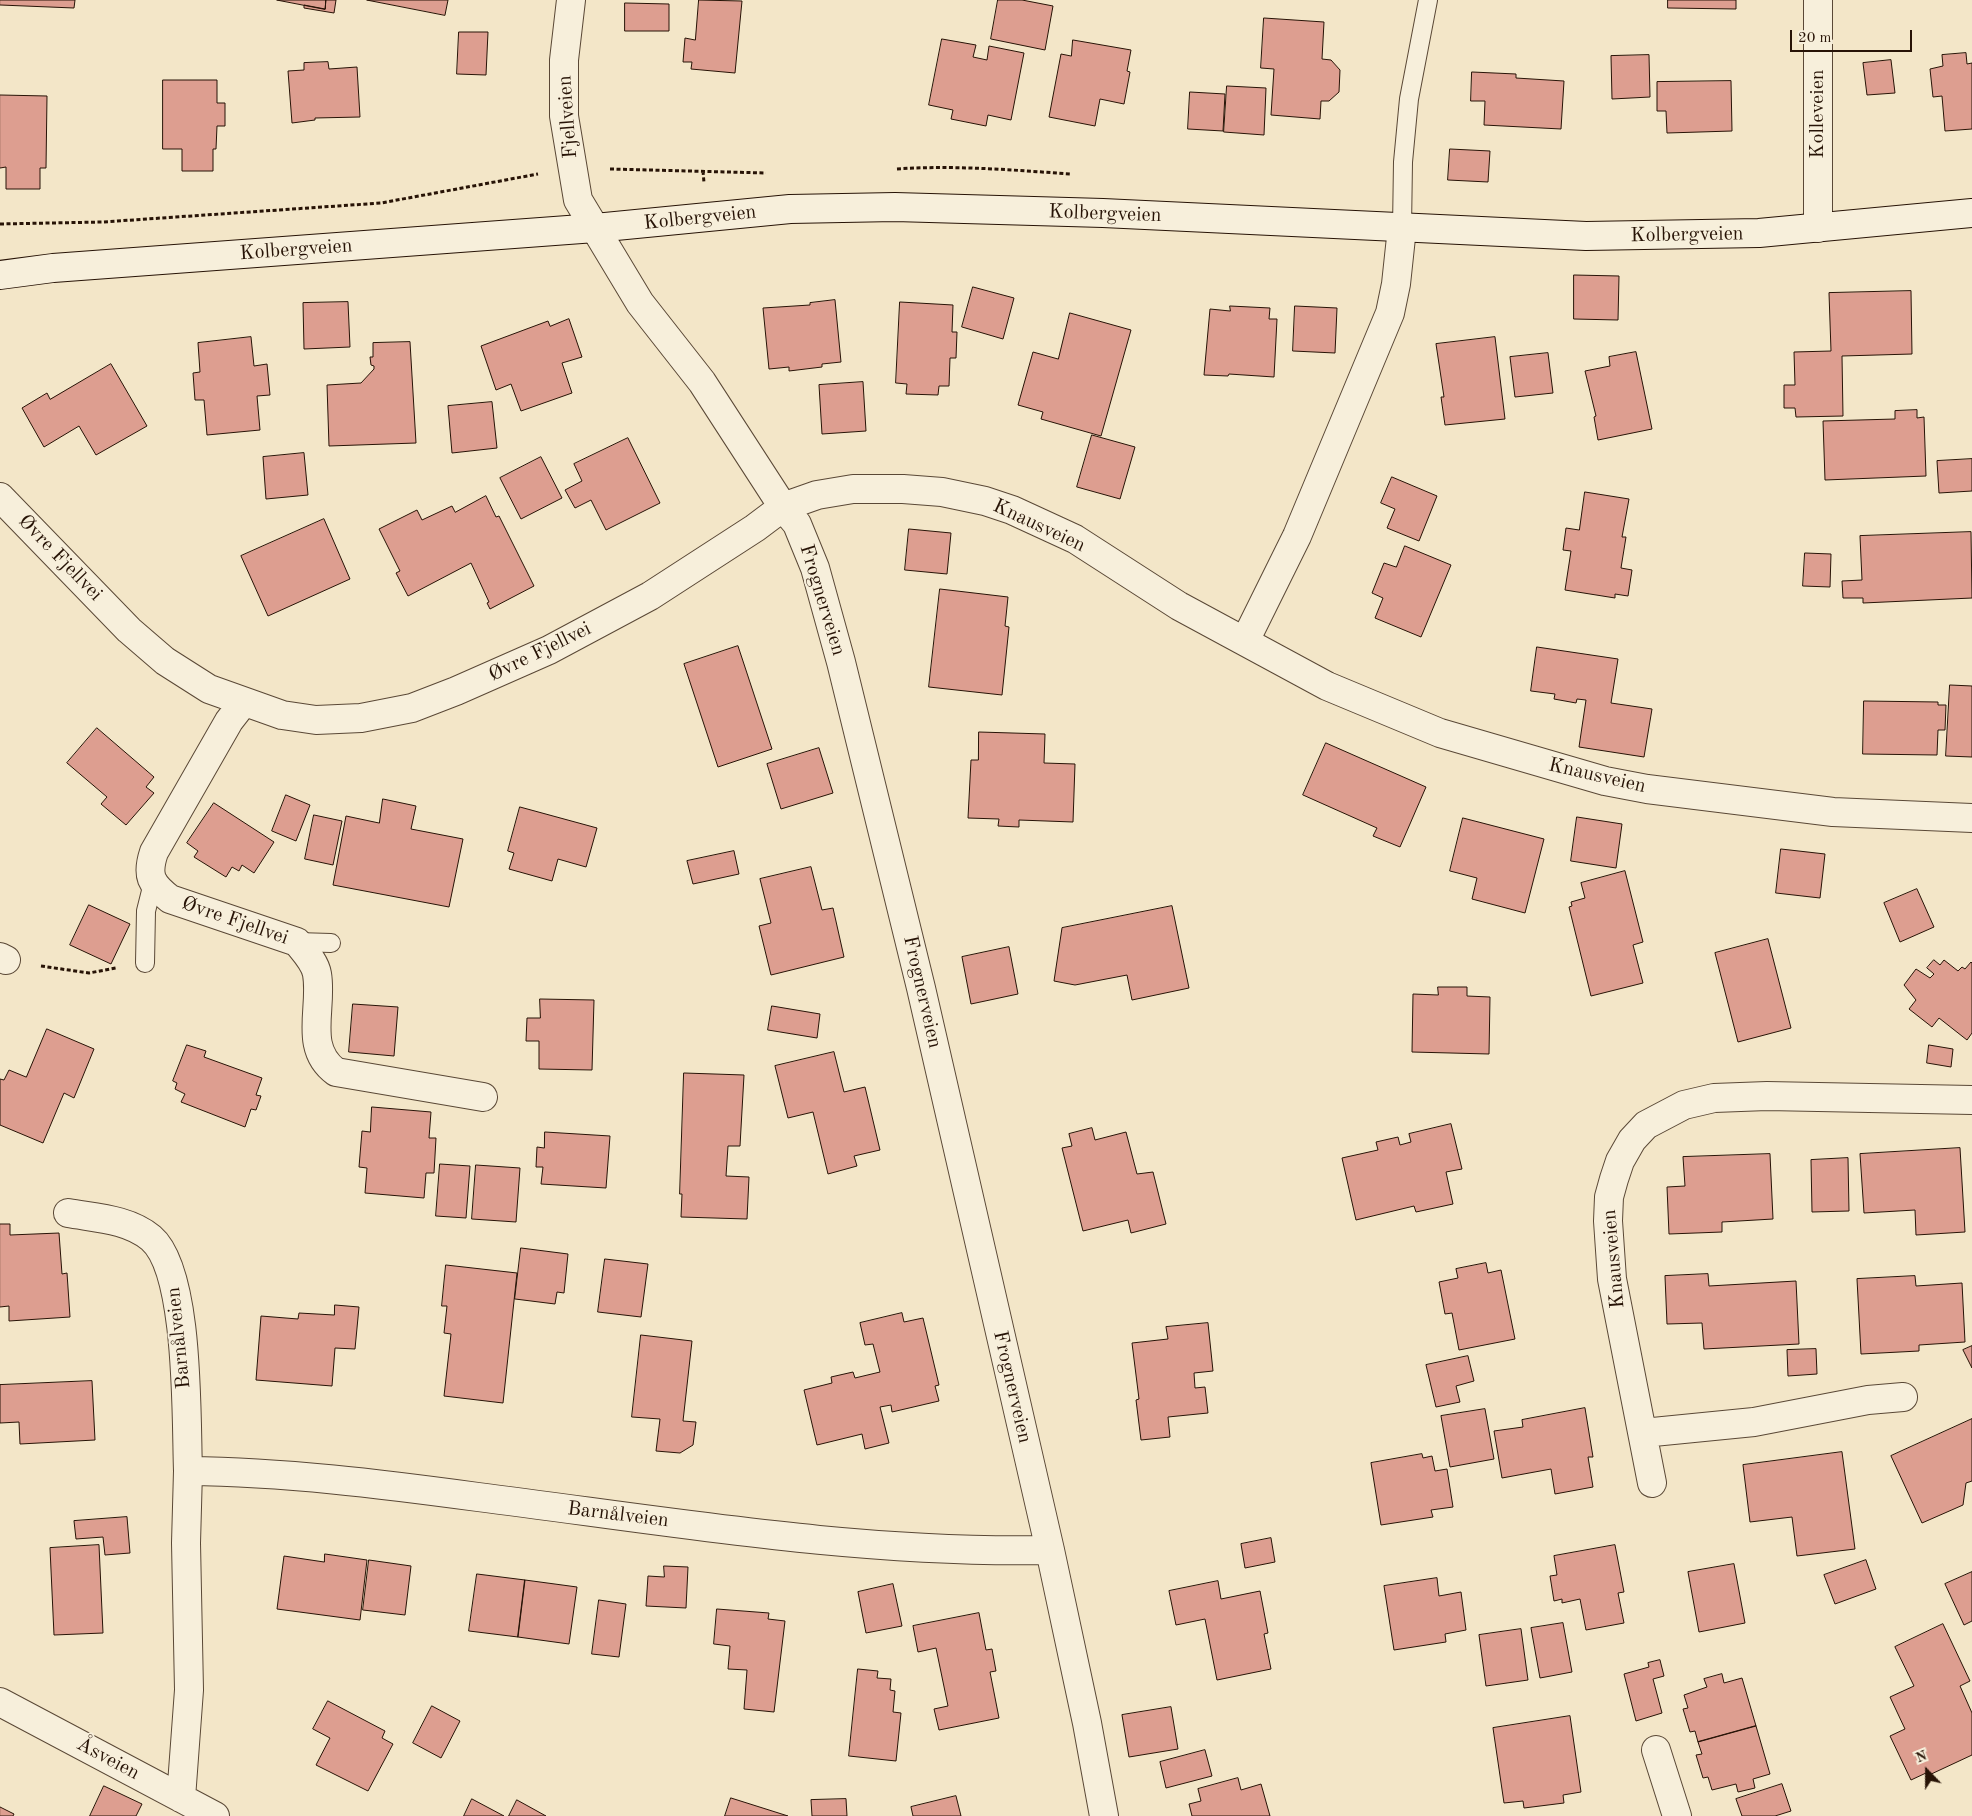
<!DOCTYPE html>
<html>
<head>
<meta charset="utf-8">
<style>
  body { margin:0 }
  #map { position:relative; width:1972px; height:1816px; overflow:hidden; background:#f3e6c8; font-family:"Old Standard TT",serif }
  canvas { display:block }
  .north { position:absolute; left:1902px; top:1746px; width:50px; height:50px; -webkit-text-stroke:4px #f7efdb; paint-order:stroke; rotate:338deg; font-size:14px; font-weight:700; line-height:20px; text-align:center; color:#271306 }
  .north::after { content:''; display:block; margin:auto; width:18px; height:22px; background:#271306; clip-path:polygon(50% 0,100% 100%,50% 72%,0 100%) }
  .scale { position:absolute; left:1790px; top:30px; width:122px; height:22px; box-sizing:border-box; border:2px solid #271306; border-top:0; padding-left:6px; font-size:15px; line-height:18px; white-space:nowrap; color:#271306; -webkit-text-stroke:4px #f7efdb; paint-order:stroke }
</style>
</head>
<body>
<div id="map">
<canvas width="1972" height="1816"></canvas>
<div class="north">N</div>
<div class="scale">20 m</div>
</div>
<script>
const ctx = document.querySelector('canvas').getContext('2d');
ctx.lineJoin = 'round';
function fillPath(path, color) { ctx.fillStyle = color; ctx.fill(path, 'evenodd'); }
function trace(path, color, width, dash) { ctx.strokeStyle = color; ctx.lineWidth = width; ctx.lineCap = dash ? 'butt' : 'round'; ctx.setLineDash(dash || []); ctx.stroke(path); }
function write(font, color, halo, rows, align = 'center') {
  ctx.font = font + ' "Old Standard TT",serif'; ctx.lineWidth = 4; ctx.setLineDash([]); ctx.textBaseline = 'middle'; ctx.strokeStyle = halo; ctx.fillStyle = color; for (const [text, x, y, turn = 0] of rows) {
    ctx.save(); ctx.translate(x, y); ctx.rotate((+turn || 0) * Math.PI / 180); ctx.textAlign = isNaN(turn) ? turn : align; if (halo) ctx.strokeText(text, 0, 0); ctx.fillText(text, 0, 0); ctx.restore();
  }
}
const building = new Path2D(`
  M0 0H75L74 8 0 5Z
  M277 0H326L325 9Z
  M326 0H336L334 13 304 8V5L325 9Z
  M367 0H448L445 15Z
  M699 0 742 1 735 73 691 69 692 62H683L685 38 695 40Z
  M998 0H1022L1053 6 1045 50 991 39Z
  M1668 0H1736V9L1668 8Z
  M625 3 669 4V31H625Z
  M1264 18 1324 22 1322 59 1331 60 1340 70 1339 92 1329 101H1321L1320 119 1271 115 1274 69 1261 68Z
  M459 32H488L486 75 457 74Z
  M942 39 976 45 973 57 987 60 989 46 1024 53 1011 120 988 115 986 126 951 119 953 110 929 105Z
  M1073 40 1131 50 1127 71 1130 72 1124 104 1100 99 1095 126 1049 117 1061 54 1071 56Z
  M1966 53 1967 64 1972 63V129L1945 131 1942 96 1933 97 1930 69 1943 66 1942 55Z
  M1649 55 1650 97 1612 99 1611 56Z
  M1891 60 1895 93 1867 95 1863 63Z
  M328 62 329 69 357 67 360 117 315 118V120L292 123 288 71 304 70V63Z
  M1472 72 1516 74V78L1564 81 1561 129 1484 125 1485 101H1471Z
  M163 80H217V103H225V126H217L216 149H213V171H182V149H163Z
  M1731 81 1732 131 1667 133 1666 111H1657V82Z
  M1227 86 1266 88 1264 135 1224 132Z
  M1190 92 1225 94 1223 131 1188 129Z
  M0 95 47 96 46 168H40V189H6V167L0 168Z
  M1450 149 1490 151 1488 182 1448 180Z
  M1574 275 1619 276 1618 320 1574 319Z
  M973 287 1014 298 1003 339 962 327Z
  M1911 291 1912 354 1842 356 1843 416 1796 417 1795 408H1784V385H1795L1794 352 1831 351 1829 293Z
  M835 300 841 362 822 364V367L789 371V367L769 369 763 308 810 305V303Z
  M348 302 350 347 304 349 303 303Z
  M900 302 953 305 952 332H957L956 358H950L949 386H939L938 395 906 394 907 384 896 383Z
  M1230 306 1270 308 1269 319H1277L1274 377 1229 374 1228 376 1204 375 1210 309 1230 311Z
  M1295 306 1337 308 1335 353 1293 351Z
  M1070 313 1131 330 1101 436 1041 419 1043 412 1018 405 1033 352 1058 359Z
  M569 319 582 357 562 363 572 393 521 411 511 384 496 390 481 346 548 321 550 326Z
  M251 337 254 366 267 364 270 395 257 396 260 430 207 435 204 400H195L193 373 200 372 198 343Z
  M1495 337 1505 419 1445 425 1441 397H1444L1436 344Z
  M410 342 416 443 329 446 327 385 361 383 374 369V366L371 365 370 357H373V343Z
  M1636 352 1652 429 1598 440 1594 417 1596 416 1585 371 1610 366 1609 357Z
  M1548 353 1553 393 1515 397 1510 357Z
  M111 364 147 426 96 455 79 426 44 447 22 408 47 393 50 399Z
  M863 382 866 431 822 434 819 385Z
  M492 402 497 448 452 453 448 406Z
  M1917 410V418L1924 417 1926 476 1825 480 1823 421 1895 419V411Z
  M1092 435 1135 447 1120 499 1077 487Z
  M628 438 660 503 606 530 591 500 575 508 565 490 582 481 574 464Z
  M304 453 308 495 266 499 263 457Z
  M541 457 562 498 521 519 500 478Z
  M1972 459V491L1939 493 1937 461Z
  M1392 477 1437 496 1419 541 1387 528 1395 509 1381 503Z
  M1585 492 1629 499 1622 537H1626L1621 568 1632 570 1628 596 1615 594V598L1565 590 1571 551 1563 550 1566 528 1579 530Z
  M486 496 496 517 499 516 534 586 490 609 487 603 489 602 471 563 408 596 396 573 400 571 379 529 417 510 422 520 452 506 455 512Z
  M324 519 350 579 268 616 241 556Z
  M909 529 951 533 947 574 905 570Z
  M1971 532 1972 598 1863 603V598H1843L1842 581 1862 580 1860 536Z
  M1405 546 1451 565 1421 637 1375 618 1383 598 1372 593 1384 563 1396 567Z
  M1805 553 1831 554 1830 587 1803 586Z
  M940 589 1008 597 1005 626 1009 627 1002 695 929 687Z
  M738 646 772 749 718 767 684 664Z
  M1537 647 1618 659 1611 703 1652 709 1644 757 1579 747 1586 700 1577 699 1576 703 1554 699 1555 694 1531 691Z
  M1950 685 1972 686V757L1946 756Z
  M1864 701 1938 702V705H1946L1945 730H1938L1937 755 1863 754Z
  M97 728 154 777 146 787 154 793 126 825 101 804 107 797 67 763Z
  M979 732 1045 734 1044 763 1075 764 1073 822 1019 820V827L998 826 999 819 968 818 971 760H978Z
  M1326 743 1426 787 1400 847 1373 836 1377 828 1303 795Z
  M819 748 833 793 781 809 767 764Z
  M286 795 310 805 296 841 272 831Z
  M383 799 416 806 411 829 463 839 449 907 333 885 346 816 379 823Z
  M214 803 274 842 254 873 242 865 239 871 232 867 226 877 194 857 198 851 187 843Z
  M520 807 597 828 586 867 558 859 552 881 509 869 514 853 508 851Z
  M314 815 342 821 333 865 305 859Z
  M1577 817 1622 824 1616 868 1571 861Z
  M1463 818 1544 839 1525 913 1472 899 1477 878 1450 871Z
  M1781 849 1825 854 1820 898 1776 893Z
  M734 851 739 874 693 884 687 861Z
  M811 867 822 910 833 908 844 957 771 975 759 926 771 923 760 879Z
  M1625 871 1643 942 1633 945 1643 983 1591 996 1569 907 1572 906 1571 902 1585 898 1581 883Z
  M1917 889 1934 927 1900 942 1884 903Z
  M89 905 130 924 111 964 70 945Z
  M1172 906 1189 988 1132 1000 1127 975 1075 985 1054 981 1062 928Z
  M1768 939 1791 1028 1738 1042 1715 953Z
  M1009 947 1018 994 971 1004 962 957Z
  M1934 960 1940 965 1944 960 1958 971 1962 967 1965 969 1971 962 1972 963V1033L1967 1040 1939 1018 1932 1027 1909 1009 1916 1000 1904 985 1916 969 1930 978 1934 974 1927 968Z
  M1438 987H1467V996L1490 997 1489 1054 1412 1052 1413 994 1438 995Z
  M540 999 594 1000 592 1070 539 1069V1041H526L527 1018H540Z
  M353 1004 398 1007 394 1056 349 1052Z
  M772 1006 820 1014 817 1038 768 1030Z
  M47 1029 94 1049 74 1098 64 1093 43 1143 0 1125V1079L4 1080 9 1070 26 1077Z
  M187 1045 206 1051 204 1057 262 1078 256 1095 261 1096 256 1110 251 1109 245 1127 181 1102 185 1094 175 1089 177 1083 173 1081Z
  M1929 1045 1953 1049 1951 1067 1927 1063Z
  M834 1052 844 1092 865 1087 880 1150 854 1156 857 1166 828 1174 813 1112 788 1118 775 1066Z
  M684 1073 744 1075 740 1146H728L726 1176 749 1177 747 1219 681 1217 682 1194H680Z
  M372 1107 431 1112 429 1138H436L434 1173H426L424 1198 365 1193 367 1168 359 1167 362 1131 370 1132Z
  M1451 1124 1462 1169 1446 1172 1453 1204 1416 1212 1414 1206 1356 1220 1342 1158 1378 1150 1376 1142 1398 1137 1400 1145 1411 1142 1409 1134Z
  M1092 1128 1095 1140 1126 1132 1137 1174 1153 1172 1166 1224 1131 1233 1128 1220 1083 1231 1062 1148 1072 1146 1069 1134Z
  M545 1132 610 1136 606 1188 541 1184 543 1167H536L537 1147 544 1148Z
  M1960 1148 1965 1232 1916 1235 1915 1210 1864 1213 1860 1154Z
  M1770 1154 1773 1219 1722 1222V1232L1669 1234 1667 1187 1685 1186 1683 1157Z
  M1848 1158 1849 1211 1812 1212 1811 1160Z
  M440 1164 470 1166 466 1218 436 1216Z
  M476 1165 520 1168 516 1222 472 1219Z
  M0 1224H10V1235L59 1233 62 1274 67 1273 70 1317 9 1321V1306L0 1307Z
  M521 1248 568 1254 564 1293 557 1292 555 1304 515 1299Z
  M605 1259 648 1264 641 1317 598 1312Z
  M1486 1263 1488 1273 1501 1270 1515 1339 1459 1350 1452 1313 1445 1314 1439 1282 1458 1278 1456 1269Z
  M446 1265 517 1273 503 1403 444 1396 451 1334 444 1333 447 1306H442Z
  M1708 1274 1709 1286 1796 1281 1799 1344 1704 1349 1702 1323 1667 1324 1665 1276Z
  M1915 1276 1916 1286 1962 1283 1965 1342 1919 1345V1351L1861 1354 1857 1279Z
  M335 1305 359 1307 355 1349 335 1348 332 1386 256 1380 261 1316 298 1319 299 1313 334 1315Z
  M902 1313 904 1322 923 1318 939 1385 935 1386 939 1401 892 1412 891 1405 880 1407 889 1443 865 1449 862 1434 817 1445 804 1390 832 1383 831 1377 853 1372 855 1378 880 1372 873 1344 865 1345 860 1323Z
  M1208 1323 1213 1371 1194 1373 1195 1388 1205 1387 1208 1413 1168 1417 1170 1437 1141 1440 1136 1400 1139 1399 1132 1343 1168 1339 1166 1327Z
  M641 1335 692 1341 683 1421 696 1422 693 1445 680 1453 656 1451 660 1419 632 1417Z
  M1972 1346V1368L1963 1350Z
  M1816 1349 1817 1374 1788 1376 1787 1350Z
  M1468 1356 1474 1381 1456 1386 1460 1402 1436 1407 1426 1365Z
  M92 1381 95 1440 20 1444 19 1422 0 1423V1385Z
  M1585 1408 1593 1457H1588L1593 1487 1555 1494 1551 1469 1502 1478 1494 1431 1523 1427 1522 1420Z
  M1485 1409 1494 1459 1450 1467 1441 1416Z
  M1972 1419V1481L1966 1483 1963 1505 1922 1523 1891 1456Z
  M1842 1452 1855 1549 1797 1556 1792 1517 1750 1522 1743 1465Z
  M1422 1454 1423 1458 1432 1456 1435 1471 1447 1469 1453 1507 1431 1510 1433 1517 1381 1525 1371 1463Z
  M127 1517 130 1553 105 1555 103 1537 76 1539 74 1521Z
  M1271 1538 1275 1562 1245 1568 1241 1544Z
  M99 1545 103 1633 54 1635 50 1548Z
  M1615 1545 1624 1592 1618 1593 1624 1623 1586 1630 1580 1599 1562 1603V1599L1554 1601 1550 1576 1557 1575 1554 1556Z
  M325 1554 367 1560 360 1620 277 1609 284 1556 324 1562Z
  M369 1560 411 1566 405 1615 363 1610Z
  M1866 1560 1876 1589 1835 1604 1824 1575Z
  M1734 1564 1745 1623 1699 1632 1688 1572Z
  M664 1566 688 1567 686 1608 646 1606 648 1576 664 1577Z
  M1972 1572V1621L1964 1625 1945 1584Z
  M477 1574 525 1580 518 1637 469 1631Z
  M1437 1578 1439 1596 1461 1592 1466 1630 1445 1634 1446 1642 1394 1650 1384 1586Z
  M525 1580 577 1587 569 1644 518 1637Z
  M1218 1581 1221 1599 1260 1591 1268 1633 1264 1634 1271 1669 1217 1680 1205 1619 1176 1625 1169 1591Z
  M893 1584 902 1626 866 1633 858 1592Z
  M599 1600 626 1604 619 1657 592 1654Z
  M717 1609 769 1613 768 1619 785 1621 774 1712 744 1709 747 1670 728 1669 730 1646 714 1644Z
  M979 1613 986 1650 992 1649 996 1671 990 1672 999 1718 939 1730 934 1709 948 1706 936 1648 918 1652 913 1626Z
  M1563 1623 1572 1672 1540 1678 1531 1628Z
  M1943 1624 1970 1681 1960 1686 1972 1713V1755L1927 1776 1926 1773 1911 1780 1890 1736 1905 1729 1890 1697 1914 1686 1895 1647Z
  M1521 1629 1528 1680 1486 1686 1479 1635Z
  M1660 1660 1664 1676 1653 1679 1662 1713 1636 1721 1624 1674 1649 1667 1648 1663Z
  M858 1669 878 1671 877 1678 891 1679 890 1690 895 1691 893 1712 901 1713 896 1761 849 1756Z
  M1722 1674 1724 1683 1742 1678 1756 1726 1698 1742 1695 1731 1690 1732 1683 1709 1688 1708 1684 1695 1707 1687 1704 1679Z
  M328 1701 385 1731 382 1738 393 1744 368 1791 316 1765 330 1738 313 1729Z
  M432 1706 460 1721 441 1758 413 1743Z
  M1171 1707 1178 1749 1129 1757 1122 1715Z
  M1570 1716 1581 1792 1563 1795 1564 1803 1524 1808 1523 1801 1504 1803 1493 1728Z
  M1756 1726 1770 1774 1753 1779 1755 1788 1738 1792 1736 1784 1712 1790 1708 1777 1703 1778 1696 1755 1702 1754 1698 1742Z
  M1205 1750 1212 1776 1166 1788 1160 1762Z
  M1238 1778 1241 1790 1261 1784 1270 1816H1192L1189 1804 1201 1801 1198 1789Z
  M1782 1784 1791 1811 1775 1816H1742L1736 1799Z
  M104 1786 142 1804 136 1816H90Z
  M956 1796 961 1816H913L911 1807Z
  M731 1798 788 1816H725Z
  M472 1799 504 1816H464Z
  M846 1799 847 1816H812L811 1800Z
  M517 1800 546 1816H509Z
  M0 1807 14 1814 13 1816H0Z`);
const path = new Path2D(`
  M610 169 766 173
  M897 169C954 165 1013 170 1070 174
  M703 171 704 183
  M0 224 103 222 381 203 538 174
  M41 966 89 973 116 968`);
const lane = new Path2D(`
  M1402 228 1403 162 1409 99 1428 0
  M297 942 331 943
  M145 963 146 911 153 883`);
const street = new Path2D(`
  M571 0 564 60V116L578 200 640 303 702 382 783 507 797 524 815 568 841 662 921 988 1050 1550 1087 1723 1104 1816
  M1818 228V0
  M0 497 129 630 165 661 209 689 282 715 316 720 361 718 412 708 456 691 549 650 650 596 755 528 783 507 817 495 853 489H903L942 492 985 501 1012 510 1075 539 1179 606 1327 686 1440 733 1605 781 1647 789 1833 812 1972 818
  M1245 641 1297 536 1390 313 1396 284 1402 228
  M243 703 229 721 154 852C146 876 151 884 170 899L297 942C304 951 315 962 317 974 323 1008 303 1048 336 1072L483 1097
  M0 957 6 960
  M68 1213C96 1218 128 1219 151 1238 190 1271 186 1420 188 1471
  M1643 1433 1754 1422 1868 1400 1903 1397
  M1652 1483 1612 1279 1608 1221 1609 1197 1614 1179 1620 1161 1632 1140 1646 1125 1684 1105 1714 1098 1767 1096 1972 1100
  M0 1702 215 1816
  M1656 1750 1677 1816
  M181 1798 189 1690 186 1543 188 1471C285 1472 381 1484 478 1497 668 1521 858 1554 1050 1550`);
const secondary = new Path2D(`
  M0 275 53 268 595 228 790 209 895 207 1103 213 1586 236 1759 233 1972 213`);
const streetNames = [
  ["Kolleveien",1818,114,-90],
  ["Fjellveien",568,117,-94],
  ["Kolbergveien",1105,214,2],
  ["Kolbergveien",700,218,-6],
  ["Kolbergveien",1687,235,-1],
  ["Kolbergveien",296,250,-4],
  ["Knausveien",1039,526,25],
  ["Øvre Fjellvei",60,558,46],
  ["Frognerveien",822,600,73],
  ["Øvre Fjellvei",540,652,-26],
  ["Knausveien",1597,776,13],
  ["Øvre Fjellvei",235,921,19],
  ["Frognerveien",922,992,77],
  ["Knausveien",1614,1259,-95],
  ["Barnålveien",179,1338,-96],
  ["Frognerveien",1012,1387,77],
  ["Barnålveien",618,1515,7],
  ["Åsveien",108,1759,28]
];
fillPath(building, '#dd9e90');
trace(building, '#271306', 1);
trace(lane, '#5a4836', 20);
trace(street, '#5a4836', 30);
trace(secondary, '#271306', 30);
trace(path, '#271306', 3, [4, 2.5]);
trace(lane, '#f7efdb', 18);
trace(street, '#f7efdb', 28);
trace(secondary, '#f7efdb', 28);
write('20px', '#271306', '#f7efdb', streetNames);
</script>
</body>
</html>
